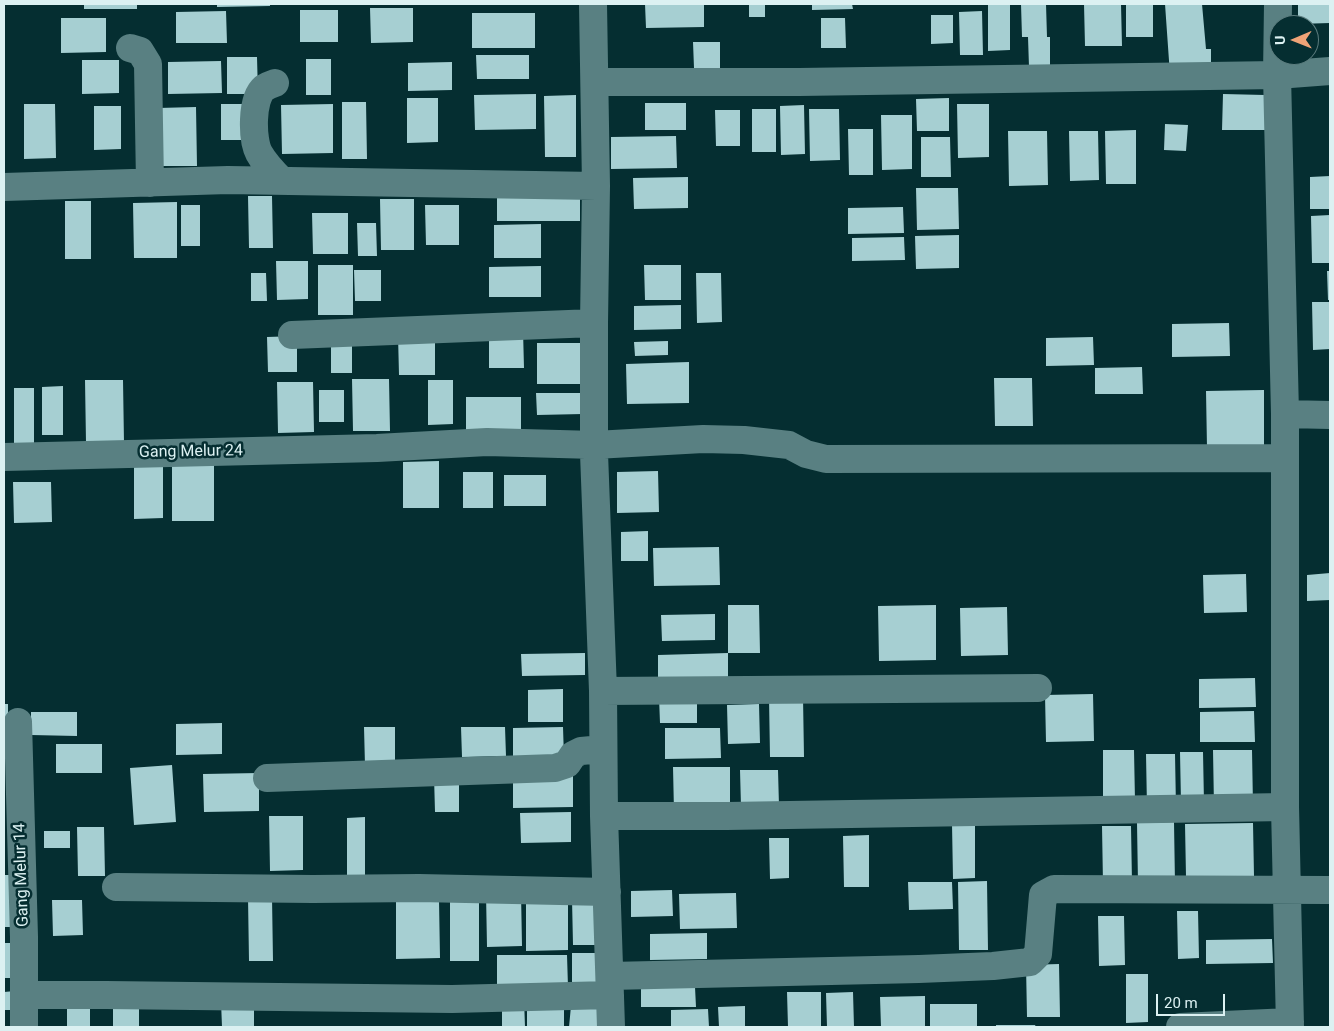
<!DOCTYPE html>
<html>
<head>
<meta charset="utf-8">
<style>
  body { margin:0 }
  #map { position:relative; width:1334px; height:1031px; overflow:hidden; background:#052e31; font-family:Roboto,sans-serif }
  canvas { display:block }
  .frame { position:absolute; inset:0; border:5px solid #dcf1f2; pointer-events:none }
  .north { position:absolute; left:1269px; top:15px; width:50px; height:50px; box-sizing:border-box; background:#052e31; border:1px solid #5b7c7e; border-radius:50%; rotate:269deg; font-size:14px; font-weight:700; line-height:20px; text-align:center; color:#dcf1f2 }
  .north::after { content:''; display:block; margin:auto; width:18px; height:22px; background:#efa377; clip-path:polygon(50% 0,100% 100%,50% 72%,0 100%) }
  .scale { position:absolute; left:1156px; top:994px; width:69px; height:22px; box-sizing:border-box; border:2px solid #dcf1f2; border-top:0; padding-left:6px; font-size:15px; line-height:18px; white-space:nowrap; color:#dcf1f2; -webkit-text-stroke:4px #052e31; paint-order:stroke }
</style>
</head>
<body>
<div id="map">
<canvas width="1334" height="1031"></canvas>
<div class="frame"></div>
<div class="north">U</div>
<div class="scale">20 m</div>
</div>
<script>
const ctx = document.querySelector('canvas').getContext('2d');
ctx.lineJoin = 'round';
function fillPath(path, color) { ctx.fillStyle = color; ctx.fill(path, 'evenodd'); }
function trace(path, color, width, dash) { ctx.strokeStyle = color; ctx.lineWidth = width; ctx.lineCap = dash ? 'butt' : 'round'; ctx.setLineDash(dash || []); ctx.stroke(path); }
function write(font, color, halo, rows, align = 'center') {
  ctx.font = font + ' Roboto,sans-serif'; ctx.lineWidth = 5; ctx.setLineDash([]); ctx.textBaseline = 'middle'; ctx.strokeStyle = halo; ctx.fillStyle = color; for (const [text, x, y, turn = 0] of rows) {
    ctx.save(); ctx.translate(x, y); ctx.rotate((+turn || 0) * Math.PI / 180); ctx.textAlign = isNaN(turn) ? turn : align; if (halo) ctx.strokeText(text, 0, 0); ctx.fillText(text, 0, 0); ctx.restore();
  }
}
const building = new Path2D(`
  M84 4H137V9H84Z
  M217 4H270V6L217 7Z
  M645 4H704V27L646 28Z
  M749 4H765V17H749Z
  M812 4H852L853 9 812 10Z
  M988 4H1010V50L988 51Z
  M1021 4H1046L1047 37H1050V66L1029 67 1028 37H1022Z
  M1084 4H1121L1122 46H1085Z
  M1126 4H1153V37H1126Z
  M1165 4H1202L1206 49H1211V74L1170 75Z
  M1298 4H1330V23L1298 24Z
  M370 8H413V42L371 43Z
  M300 10H338V42H300Z
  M226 11 227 43H176V12Z
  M982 11 983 55H960L959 12Z
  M472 13H535V48H472Z
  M931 15H953V43L931 44Z
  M61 18H106V52L61 53Z
  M821 18H845L846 48H821Z
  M693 42H720V68H694Z
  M476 55H529V79H477Z
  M227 57H257L258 94H227Z
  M306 59H331V95H306Z
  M82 60H119V93L82 94Z
  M221 61 222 93 168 94V62Z
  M452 62V90L408 91V63Z
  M536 94V129L475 130 474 95Z
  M1223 94 1265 95V130H1222Z
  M576 95V157H545L544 96Z
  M407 98H438V142L407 143Z
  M949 98V131H917L916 99Z
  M342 102H366L367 159H342Z
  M645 103H686V130H645Z
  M24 104H55L56 158 24 159Z
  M221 104H251L252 140H221Z
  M333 104V153L282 154 281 105Z
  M957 104H989V157L958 158Z
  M804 105 805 154 781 155 780 106Z
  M94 106H121V149L94 150Z
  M196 107 197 166H158V108Z
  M752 109H776V152H752Z
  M809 109H839L840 160 810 161Z
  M715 110H740V146H716Z
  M881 115H912V169L882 170Z
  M1165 124 1188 125 1186 151 1164 150Z
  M848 129H873V175H849Z
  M1136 130V184H1106L1105 131Z
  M1008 131H1047L1048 185 1009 186Z
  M1069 131H1098L1099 180 1070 181Z
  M676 136 677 168 611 169V137Z
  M921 137H950L951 177H921Z
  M1330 176V209H1310V177Z
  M688 177V208L634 209 633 178Z
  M916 188H958L959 229 917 230Z
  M248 196H272L273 248H249Z
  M497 197H580V221H497Z
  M380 199H414V250H381Z
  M65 201H91V259H65Z
  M177 202V258H134L133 203Z
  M181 205H200V246H181Z
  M425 205H459V245H426Z
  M903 207 904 233 848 234V208Z
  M312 213H348V254H313Z
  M1330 215V263H1312L1311 216Z
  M357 223H376L377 256H358Z
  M541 224V258H494V225Z
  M959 235V268L916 269 915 236Z
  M904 237 905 260 852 261V238Z
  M276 261H308V299L277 300Z
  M318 265H353V315H318Z
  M644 265H681V300H645Z
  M541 266V297H489V267Z
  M354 270H381V301H355Z
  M1327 271H1330V300H1328Z
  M251 273H266L267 301H251Z
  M696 273H721L722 322 697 323Z
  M1312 302H1330V349L1313 350Z
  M681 305V329L634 330V306Z
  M1229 323 1230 356 1172 357V324Z
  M489 330H523L524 368H489Z
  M398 335H435V375H399Z
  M297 336V372H268L267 337Z
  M1093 337 1094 365 1046 366V338Z
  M668 341V355L635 356 634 342Z
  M537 343H584V384H537Z
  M331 346H352V373H331Z
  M689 362V403L627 404 626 364Z
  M1142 367 1143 394H1095V368Z
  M994 378H1032L1033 426H995Z
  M352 379H389L390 431H353Z
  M85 380H123L124 443H86Z
  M428 380H453V424L428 425Z
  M277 382H313L314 432 278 433Z
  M63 386V435H42V387Z
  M14 388H34V443H14Z
  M319 390H344V422H319Z
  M1264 390V447L1207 448 1206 391Z
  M536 393H583V414L537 415Z
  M466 397H521V434H466Z
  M134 458H163V518L134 519Z
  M172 459H214V521H172Z
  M439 461V508H403V462Z
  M658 471 659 512 617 513V472Z
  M463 472H493V508H463Z
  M504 475H546V506H504Z
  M13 482H51L52 522 14 523Z
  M648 531V561H621V532Z
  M719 547 720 585 654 586 653 548Z
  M1330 573V600L1307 601V575Z
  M1246 574 1247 612 1204 613 1203 575Z
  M728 605H759L760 653H728Z
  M936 605V660L879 661 878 606Z
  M1007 607 1008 655 961 656 960 608Z
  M715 614V640L662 641 661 615Z
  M585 653V675L522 676 521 654Z
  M728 653V682L658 684V655Z
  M1255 678 1256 707 1199 708V679Z
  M563 689V722H528V690Z
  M1093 694 1094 741 1046 742 1045 695Z
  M659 697H697V723H660Z
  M769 697H803L804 757H770Z
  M4 704H8V734H4Z
  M759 704 760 743 728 744 727 705Z
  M1254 711 1255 742H1200V712Z
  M31 712H77V736L31 735Z
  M222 723V754L176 755V724Z
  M364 727H395V766H365Z
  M461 727H505L506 756 462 757Z
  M563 727 564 758H513V728Z
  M665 728H720L721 758 665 759Z
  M56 744H102V773H56Z
  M1103 750H1134L1135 801 1103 802Z
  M1213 750H1252L1253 806 1214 807Z
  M1180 752H1203L1204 803H1181Z
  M1146 754H1175L1176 808H1147Z
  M172 765 176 822 134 825 130 768Z
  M673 767H730V811L674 812Z
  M573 769V807L513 808V770Z
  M740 770H778L779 806 741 807Z
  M259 773V811L204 812 203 774Z
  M459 775V812H435L434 776Z
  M571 812V842L521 843 520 813Z
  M269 816H303V870L270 871Z
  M365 817V878H347V818Z
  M1174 822 1175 884H1138L1137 823Z
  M1253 823 1254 876 1186 877 1185 824Z
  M952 824H975V878L953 879Z
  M1102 826H1131L1132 883 1103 884Z
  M77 827H104L105 876H78Z
  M44 831H70V848H44Z
  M869 835V887H844L843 836Z
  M769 838H789V878L770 879Z
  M4 875H18L19 927H4Z
  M987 881 988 950H959L958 882Z
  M908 882H952L953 909 909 910Z
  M672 890 673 916 631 917V891Z
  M521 892 522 946 487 947 486 893Z
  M736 893 737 928 680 929 679 894Z
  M248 897H272L273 961H249Z
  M572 899H603L604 945H573Z
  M52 900H82L83 935 53 936Z
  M439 900 440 958 396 959V901Z
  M450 902H479V961H450Z
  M568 902V950L526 951V903Z
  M1177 911H1198L1199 958 1178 959Z
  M1098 916H1124L1125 965 1099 966Z
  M707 933V959L650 960V934Z
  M1272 939 1273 963 1206 964V940Z
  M4 943H23V978H4Z
  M572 953H606V991H572Z
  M497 955H567L568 987 497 988Z
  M1059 964 1060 1017H1027L1026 965Z
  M1126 974H1148V1022L1126 1023Z
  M695 987 696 1007H641V988Z
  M15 991 16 1010H4V992Z
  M787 992H821V1027H788Z
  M853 992 854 1027H827L826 993Z
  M925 996V1027H881L880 997Z
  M67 997H90V1027H67Z
  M564 997V1027H527V998Z
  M502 999H524L525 1027H502Z
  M113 1000H139V1027H113Z
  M221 1001H254V1027H222Z
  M930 1004H977V1027H930Z
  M571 1006 605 1008 604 1027H569Z
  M745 1006V1027H719L718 1007Z
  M708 1009 709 1027H671V1010Z
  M996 1025H1035L1036 1027H996Z`);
const minor = new Path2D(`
  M593 4 596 186 594 323V453L603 691 604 816 611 1027
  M1278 4 1277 75 1285 414V807L1290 1027
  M130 48 140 51 148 64 150 183
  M595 82H799L1277 75 1330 71
  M275 83C272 84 267 86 264 88 251 99 252 140 259 153 265 164 274 173 282 181
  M4 187 228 180 596 186
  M292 335 594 323
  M1285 414 1330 415
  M4 457 377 448 487 442 595 445 703 439 744 440 789 445 806 454 826 459 1284 458
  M603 691 1038 688
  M18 722 24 937V1027
  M267 778 555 768 567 764 573 755 581 751 603 749
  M604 816H727L1285 807
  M116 887 313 889 419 888 607 892
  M610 976 919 969 993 966 1030 962 1038 954 1043 895 1054 889 1330 890
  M24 995H106L452 999 610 995
  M1180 1027 1290 1022`);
const streetNames = [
  ["Gang Melur 24",191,452,-1],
  ["Gang Melur 14",22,875,-92]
];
fillPath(building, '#a6cfd2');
trace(minor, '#598082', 28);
write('16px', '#dcf1f2', '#052e31', streetNames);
</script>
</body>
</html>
